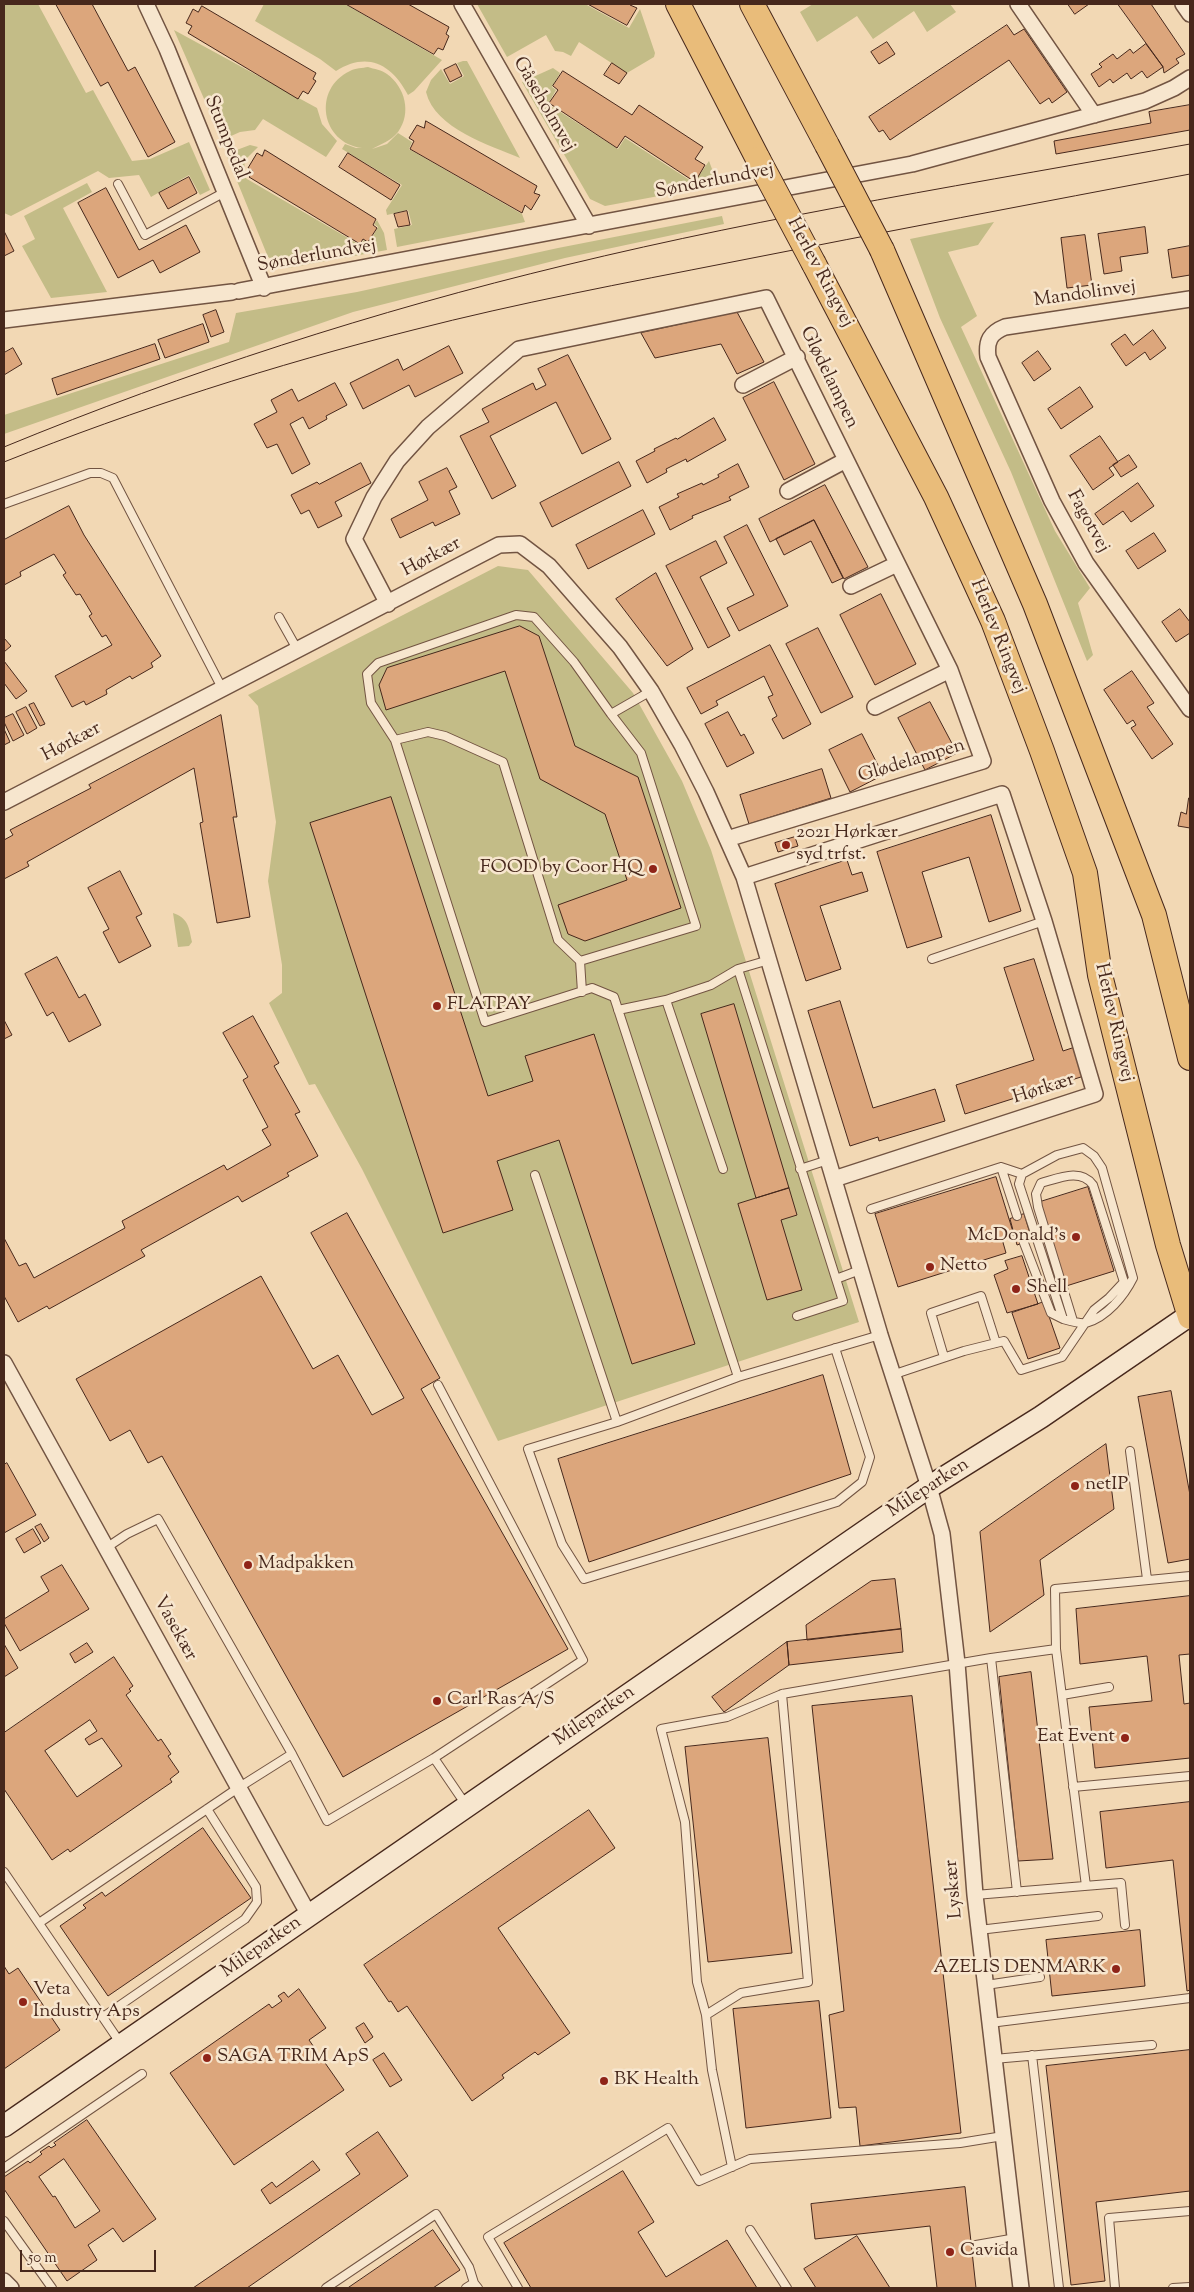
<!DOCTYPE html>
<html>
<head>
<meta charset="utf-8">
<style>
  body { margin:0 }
  #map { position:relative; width:1194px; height:2292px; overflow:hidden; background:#f2d8b4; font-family:"Sorts Mill Goudy",serif }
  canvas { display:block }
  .frame { position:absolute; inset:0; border:5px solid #47281c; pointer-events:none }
  .scale { position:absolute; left:20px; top:2250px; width:136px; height:22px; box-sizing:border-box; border:2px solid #47281c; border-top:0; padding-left:6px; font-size:15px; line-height:18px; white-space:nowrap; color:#47281c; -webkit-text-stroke:4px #f7e6ce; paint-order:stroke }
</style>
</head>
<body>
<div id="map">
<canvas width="1194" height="2292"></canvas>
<div class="frame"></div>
<div class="scale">50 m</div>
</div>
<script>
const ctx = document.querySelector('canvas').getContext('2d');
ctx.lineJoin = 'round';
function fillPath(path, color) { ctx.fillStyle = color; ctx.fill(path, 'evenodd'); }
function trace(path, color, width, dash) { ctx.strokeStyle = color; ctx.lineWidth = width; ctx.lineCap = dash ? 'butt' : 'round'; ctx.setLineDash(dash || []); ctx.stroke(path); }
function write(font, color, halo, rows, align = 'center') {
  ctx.font = font + ' "Sorts Mill Goudy",serif'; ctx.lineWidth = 5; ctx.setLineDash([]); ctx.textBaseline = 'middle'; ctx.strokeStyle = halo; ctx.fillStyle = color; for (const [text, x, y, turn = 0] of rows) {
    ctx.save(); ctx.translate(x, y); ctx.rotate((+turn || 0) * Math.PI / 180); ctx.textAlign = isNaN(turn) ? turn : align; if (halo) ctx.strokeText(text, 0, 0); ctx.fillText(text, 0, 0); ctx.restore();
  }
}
const green = new Path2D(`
  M4 4H38L86 93 93 90 132 161 150 159 189 142 210 190 200 195 189 175 151 197 139 175 109 178 98 171 11 216 4 213Z
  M264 4H345L442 60 414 91 408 95C392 64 367 51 336 71L320 59 255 21Z
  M477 4H585L629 28 640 9 655 53 654 57 627 73 579 42 571 56 563 52 555 51 546 35 507 57Z
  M813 4H950L956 12 927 32 914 11 873 39 857 16 817 42 800 12Z
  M174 30 317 108 322 124 337 141 326 157 263 119 255 130 240 132 222 140Z
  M463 61H467L520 158C490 145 435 129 426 92L431 80 441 69 450 84 464 76 457 63Z
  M368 67C374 69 382 70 387 74 405 87 412 113 398 132 391 141 381 144 372 149L387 144 398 133 412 142 409 149 522 214 525 222 397 247 394 229 412 225 408 210 387 215 386 210 402 185 342 149 345 144 356 148H362C321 143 312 89 350 71 355 68 363 68 368 67Z
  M553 68 560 73 552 87 556 90 548 104 618 149 625 138 694 183 709 161 718 185 605 206 590 199 522 82Z
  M250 145 258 147 245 160 244 170 247 172 245 177 247 179 360 245 364 240 369 243 378 227 374 224 377 220 384 233 387 250 288 268 268 257 226 154Z
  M87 183 92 192 63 208 107 292 51 298 22 246 35 239 24 216Z
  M722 216 724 224 565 258 353 312 4 434V415L229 342 236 313 357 292 558 248Z
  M994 222 978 245 948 252 977 316 961 327 1055 531 1090 588 1078 603 1093 655 1087 661 1011 472 940 318 910 239Z
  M498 566 528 570 633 693 682 781 711 850 859 1322 498 1441 362 1169 315 1084 309 1085 269 1003 282 993V965L268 881 276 822 258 706 248 695Z
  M173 913C188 918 189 927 192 942L189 946 178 947Z`);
const building = new Path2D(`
  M56 4H92L128 71 135 67 175 142 148 157 108 82 101 86Z
  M346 4H408L449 27 446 34 449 36 443 50 438 48 434 54Z
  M588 4H631L630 5 637 8 627 25Z
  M1068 4H1089L1075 14Z
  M1118 4H1151L1185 54 1176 59 1179 63 1164 73 1163 67Z
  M202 6 316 73 313 79 316 81 308 94 303 91 298 99 188 33 192 26 186 23 193 9 198 12Z
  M1007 25 1014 35 1024 29 1067 92 1052 103 1049 98 1040 104 1009 60 890 140 883 130 879 132 869 117Z
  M887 42 895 54 879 64 871 52Z
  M1146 44 1163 67 1147 78 1142 71 1131 79 1127 73 1113 83 1110 79 1099 87 1091 74 1102 67 1099 64 1113 54 1117 59 1130 49 1133 53Z
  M612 63 627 73 619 84 604 75Z
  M456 64 462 76 450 82 444 70Z
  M563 71 632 115 639 105 703 147 695 159 705 165 695 182 625 136 617 148 549 103 558 90 553 86Z
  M1190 105V130L1056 154 1054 141 1151 123 1149 112Z
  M426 121 537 186 534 193 540 195 531 210 525 205 522 213 410 149 414 141 409 138 417 125 424 128Z
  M265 150 376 219 373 225 377 228 368 242 363 239 360 244 249 177 253 171 248 168 257 153 262 156Z
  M348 153 400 185 391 200 339 167Z
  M189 177 197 193 168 209 159 193Z
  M106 188 139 250 186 225 200 252 160 273 153 260 118 278 78 203Z
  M407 211 410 225 398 227 394 214Z
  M1145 227 1148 253 1120 257 1122 271 1104 274 1098 234Z
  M4 231 14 251 4 256Z
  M1085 235 1092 285 1067 288 1061 238Z
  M1190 246V275L1172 278 1168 250Z
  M216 310 224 332 211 337 203 315Z
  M737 312 764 362 737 374 721 344 655 358 641 333Z
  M203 324 209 342 165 358 158 340Z
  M1153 330 1166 348 1150 360 1145 352 1126 366 1111 344 1125 334 1133 345Z
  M155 344 160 359 57 395 52 379Z
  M449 346 463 373 415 397 409 385 363 409 350 383 398 359 403 370Z
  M13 348 22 364 4 375V353Z
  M1038 351 1051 369 1034 381 1022 363Z
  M568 355 611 439 582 454 556 402 490 436 516 486 492 499 460 436 489 422 482 409 533 383 536 390 546 385 538 369Z
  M774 382 815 464 784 480 743 398Z
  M335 383 347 405 326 416 327 419 309 429 303 417 290 424 310 464 292 474 277 444 267 448 254 424 277 412 271 400 292 389 298 401Z
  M1080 387 1093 407 1061 429 1048 409Z
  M714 418 726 440 687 462 686 459 666 469 667 472 647 483 636 461 655 451 654 449 676 438 677 439Z
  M1100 436 1118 462 1109 468 1114 475 1093 490 1070 456Z
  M1129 455 1137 467 1121 477 1113 465Z
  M619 462 631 486 552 527 540 503Z
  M361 463 371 483 335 502 342 516 318 528 309 510 301 514 291 495 317 482 319 484Z
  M738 464 749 487 729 497 731 500 692 516 693 518 670 530 659 507 679 497 677 494 702 483 703 485 719 477 718 475Z
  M447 468 457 487 449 491 460 514 435 526 433 522 400 538 391 519 428 500 419 482Z
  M1138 483 1154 506 1131 522 1123 511 1103 525 1095 514Z
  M825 485 868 567 844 579 814 520 770 542 759 519Z
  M69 506 84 535 161 656 151 663 153 667 132 679 130 676 106 690 107 694 86 705 84 701 72 707 55 676 112 645 106 635 102 637 89 616 92 614 80 594 76 595 63 575 66 573 54 554 20 572 21 576 4 585V540Z
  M643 510 655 534 588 569 576 545Z
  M814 520 843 578 832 583 811 541 784 555 776 539Z
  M747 525 788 606 739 631 727 608 754 595 724 537Z
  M1154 533 1166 551 1138 569 1126 551Z
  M716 541 727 563 700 577 730 636 708 648 666 566Z
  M656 573 693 649 667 666 616 599Z
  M881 594 916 664 875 685 840 615Z
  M1180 609 1190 622V633L1176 642 1162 622Z
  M520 626 539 636 575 746 638 777 681 908 585 941 568 934 558 905 627 880 605 814 540 779 505 671 386 710 379 685 387 668Z
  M818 628 853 697 821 713 786 644Z
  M4 638 11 646 4 652Z
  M770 645 811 724 783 739 772 719 777 716 768 697 773 695 764 676 716 701 718 705 701 714 687 688Z
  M4 661 27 691 16 699 4 683Z
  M1132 671 1154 703 1147 707 1173 744 1152 759 1131 728 1136 725 1133 720 1127 724 1104 690Z
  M930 702 957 753 925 770 898 718Z
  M34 703 45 724 40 726 29 705Z
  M26 707 37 728 27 734 16 712Z
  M728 712 741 736 744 734 754 753 727 767 705 724Z
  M13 714 24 735 13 741 4 722V718Z
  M221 715 237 817H233L250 917 217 923 200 823 203 822 194 768 27 862 29 866 4 879V840L13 835 10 830 91 788 89 785Z
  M4 729 10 742 4 745Z
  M862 734 883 775 850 792 829 750Z
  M822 769 831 798 749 824 740 795Z
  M391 797 488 1096 533 1081 525 1056 594 1034 695 1344 632 1364 559 1140 497 1161 513 1210 443 1233 310 823Z
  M1189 798H1190V828L1178 826 1181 812 1186 814Z
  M991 815 1021 911 989 922 969 857 922 872 942 937 907 948 877 852Z
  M795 837 798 846 778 852 775 843Z
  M847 860 852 875 862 872 868 891 820 906 841 969 806 981 775 884Z
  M120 871 142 914 136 917 151 946 119 963 103 932 109 929 88 888Z
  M57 957 79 998 85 994 101 1025 69 1042 53 1012 47 1016 25 974Z
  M1034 959 1063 1051 1075 1047 1084 1076 965 1114 956 1085 1034 1060 1004 968Z
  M840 1001 873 1108 935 1089 945 1121 879 1141 878 1137 850 1146 808 1011Z
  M734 1004 789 1188 756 1198 701 1014Z
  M253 1016 279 1063 274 1066 300 1112 295 1114 318 1156 287 1173 289 1176 242 1202 238 1196 141 1250 145 1256 49 1309 47 1306 18 1322 4 1296V1238L19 1266 26 1263 34 1278 125 1228 122 1221 224 1165 227 1170 271 1145 262 1130 268 1127 243 1080 248 1077 223 1033Z
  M4 1020 12 1035 4 1039Z
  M996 1177 1014 1235 1002 1239 1006 1253 898 1287 875 1214Z
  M1088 1187 1114 1271 1063 1287 1037 1203Z
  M789 1188 797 1215 781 1220 802 1290 767 1300 738 1204Z
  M347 1213 440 1378 421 1389 568 1649 343 1777 162 1456 148 1463 130 1430 110 1441 76 1379 261 1276 313 1369 338 1355 372 1415 404 1398 311 1233Z
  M1024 1214 1032 1240 1017 1245 1010 1219Z
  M1022 1256 1038 1304 1007 1313 994 1275 1008 1269 1005 1261Z
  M1044 1302 1060 1348 1028 1359 1012 1313Z
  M823 1375 851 1474 589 1562 558 1459Z
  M1171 1391 1190 1495V1559L1168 1563 1138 1397Z
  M1106 1444 1114 1509 1040 1560 1044 1595 990 1632 980 1532Z
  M7 1463 36 1515 4 1533V1465Z
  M41 1524 49 1538 44 1542 35 1527Z
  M33 1529 41 1543 24 1553 16 1539Z
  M62 1565 89 1609 20 1651 4 1623V1619L49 1591 41 1577Z
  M895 1579 901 1629 807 1640 806 1625 871 1581Z
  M1190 1596V1654L1179 1655 1184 1704 1190 1703V1758L1095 1768 1089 1707 1152 1701 1147 1656 1080 1664 1076 1609Z
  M901 1629 903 1652 789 1665 787 1642Z
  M787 1642 789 1665 724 1712 712 1697Z
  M87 1643 93 1652 75 1663 70 1654Z
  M4 1644 18 1668 4 1677Z
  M114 1657 133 1686 129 1689 131 1691 126 1695 158 1741 161 1739 171 1754 168 1756 179 1772 170 1779 172 1782 70 1852 68 1849 52 1860 4 1789V1733ZM90 1720 97 1731 85 1739 89 1745 102 1738 122 1766 77 1797 45 1751Z
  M1031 1672 1053 1859 1018 1861 999 1677Z
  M912 1696 961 2133 860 2146 856 2107 839 2108 829 2015 844 2011 812 1706Z
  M768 1738 792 1953 708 1962 685 1747Z
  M1190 1802V1990L1187 1991 1173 1860 1106 1868 1100 1812Z
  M589 1810 615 1848 498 1928 570 2033 538 2055 535 2052 502 2075 504 2078 472 2101 407 2006 398 2012 391 2001 389 2002 364 1965Z
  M203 1828 251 1898 108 1996 60 1926 86 1908 83 1905 102 1892 105 1896Z
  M1140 1930 1145 1986 1052 1996 1046 1940Z
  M4 1966 9 1974 18 1968 60 2030 4 2069Z
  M299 1989 326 2028 309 2040 344 2090 234 2165 170 2073 269 2004 272 2008 282 2001 278 1996 284 1992 288 1997Z
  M819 2001 831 2118 746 2128 733 2009Z
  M364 2023 373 2037 365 2043 356 2028Z
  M1190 2050V2191L1096 2202 1105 2281 1071 2285 1046 2066Z
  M384 2053 402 2080 390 2087 373 2060Z
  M87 2120 156 2219 123 2242 113 2228 88 2245 97 2260 67 2281 4 2189V2177L28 2161 30 2163 42 2154 40 2152 49 2146 51 2148 56 2145 54 2143ZM64 2159 100 2211 75 2228 55 2196 53 2197 39 2177Z
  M378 2132 408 2176 247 2288H193L360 2174 346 2154Z
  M313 2161 320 2170 270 2204 261 2190 272 2182 276 2187Z
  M623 2171 654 2222 638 2232 666 2277 727 2240 757 2288H531L504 2243Z
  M965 2187 976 2288H937L930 2226 815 2239 811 2204Z
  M433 2230 460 2270 433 2288H348Z
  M857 2236 890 2288H816L804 2269Z`);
const lane = new Path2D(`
  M118 184 145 235 225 192
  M4 504 90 473H101L113 478 222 688
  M279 617 297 649
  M611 714 641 753 696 926 580 961 558 940 503 762 445 736 428 732 395 740 371 703 367 674 378 663 516 615 534 617 574 662 611 714 651 691
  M395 740 485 1022 592 988 614 997 738 1377
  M932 959 1044 921
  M580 961 582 992
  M738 969 843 1301 797 1316
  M666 1000 723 1169
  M618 1010 666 1000 711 985 738 969 769 960
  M1083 1148 1094 1156 1102 1168 1133 1278C1124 1296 1107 1317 1086 1323 1080 1324 1070 1321 1063 1319L1019 1184 1022 1174 1057 1155Z
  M1001 1167 1017 1216
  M800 1169 828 1160
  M535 1175 617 1422
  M871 1209 1001 1167 1022 1174
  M1024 1243 1051 1313 1063 1319
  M836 1279 860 1270
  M835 1348 870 1457 862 1482 837 1502 584 1579 562 1544 528 1449 617 1422 738 1377 880 1335
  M944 1357 931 1313 981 1296 996 1343
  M892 1375 964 1351 1004 1341 1021 1370 1062 1357 1094 1310 1109 1298 1124 1282 1093 1185C1081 1168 1059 1178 1041 1183L1036 1194 1038 1207 1073 1321
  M1130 1451 1147 1579
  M106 1548 127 1534 158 1519 292 1754 327 1821 434 1758 583 1660 438 1385
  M991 1658 1017 1892
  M1062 1695 1109 1687
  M434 1758 466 1805
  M1073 1787 1190 1776
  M4 1872 121 2044
  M1086 1886 1056 1649 1055 1589 1190 1576
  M975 1895 1121 1883 1125 1925
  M39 1923 238 1788 292 1754
  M979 1930 1098 1916
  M986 1985 1040 1977
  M706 2015 741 1993 808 1982 782 1694 991 1658 1056 1649
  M103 2017 245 1919 257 1902 256 1887 207 1809
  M990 2023 1190 1998
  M1032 2055 1059 2288
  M994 2059 1152 2045
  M732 2167 712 2070 706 2015 697 1982 685 1822 661 1729 727 1717 782 1694
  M4 2168 142 2074
  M4 2221 52 2288
  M750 2230 787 2288
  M976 2245 1016 2238
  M326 2288 436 2214 469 2267 474 2283
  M466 2288 474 2283 478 2288
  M518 2288 488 2237 668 2128 699 2181 750 2159 960 2143 1003 2136
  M1115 2288 1109 2218 1190 2211
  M1173 2288 1190 2287`);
const street = new Path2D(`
  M146 4 167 49 264 288
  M462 4 589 226
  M1018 4 1094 115
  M1183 4 1190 14
  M239 291 912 164 1145 101 1174 88 1190 78
  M1190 299 1005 327C990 333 986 341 988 357L1052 501 1086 563 1190 709
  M4 320 232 292
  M743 385 797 357
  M788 491 846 460
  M851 586 897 564
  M388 604 354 539 374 497 397 461 428 427 519 349 766 298 950 670 983 761 727 839
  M875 707 950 670
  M4 802 499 545 520 544 549 566 620 647 651 691 682 745 706 792 744 877 880 1335 929 1487 942 1534 957 1663 975 1895 1021 2288
  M744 877 1002 794 1044 921 1095 1094 834 1179
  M4 1363 309 1915
  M4 2281 11 2288`);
const secondary = new Path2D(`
  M4 2126 929 1487 1041 1417 1190 1315`);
const primary = new Path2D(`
  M678 4 758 159
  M752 4 827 145
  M882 250 1035 604 1154 915 1190 1058
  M814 264 936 497 993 621 1042 751 1085 873 1100 975 1168 1245 1190 1317`);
const tram = new Path2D(`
  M4 447C186 372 375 311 566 265 772 215 982 182 1190 144
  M4 462C137 409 274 365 413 330 518 303 625 283 732 262 884 232 1037 203 1190 174`);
const primaryBridge = new Path2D(`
  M827 145 882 250
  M758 159 814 264`);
const markers = [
  [786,845,5,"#8f2418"],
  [653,869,5,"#8f2418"],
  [437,1006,5,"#8f2418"],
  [1076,1237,5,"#8f2418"],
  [930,1267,5,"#8f2418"],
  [1016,1289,5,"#8f2418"],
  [1075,1486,5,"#8f2418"],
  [248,1565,5,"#8f2418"],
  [437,1701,5,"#8f2418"],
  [1125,1738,5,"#8f2418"],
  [1116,1969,5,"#8f2418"],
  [23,2002,5,"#8f2418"],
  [207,2058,5,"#8f2418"],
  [604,2081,5,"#8f2418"],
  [950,2252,5,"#8f2418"]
];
const streetNames = [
  ["Gåseholmvej",543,105,60],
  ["Stumpedal",225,138,68],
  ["Sønderlundvej",715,182,-11],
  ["Sønderlundvej",317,257,-10],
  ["Herlev Ringvej",819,273,62],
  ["Mandolinvej",1085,295,-8],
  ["Glødelampen",828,378,64],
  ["Fagotvej",1087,522,61],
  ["Hørkær",432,558,-28],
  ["Herlev Ringvej",997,637,68],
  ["Hørkær",72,743,-28],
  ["Glødelampen",912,762,-17],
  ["Herlev Ringvej",1113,1023,77],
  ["Hørkær",1044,1090,-18],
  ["Mileparken",929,1489,-33],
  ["Vasekær",174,1629,61],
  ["Mileparken",595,1717,-34],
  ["Lyskær",955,1889,-95],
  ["Mileparken",262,1948,-35]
];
const poiNames = [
  ["2021 Hørkær",796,834],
  ["syd trfst.",796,856],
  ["FOOD by Coor HQ",643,869,"right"],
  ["FLATPAY",447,1006],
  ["McDonald's",1066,1237,"right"],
  ["Netto",940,1267],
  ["Shell",1026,1289],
  ["netIP",1085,1486],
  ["Madpakken",258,1565],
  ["Carl Ras A/S",447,1701],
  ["Eat Event",1115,1738,"right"],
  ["AZELIS DENMARK",1106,1969,"right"],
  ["Veta",33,1991],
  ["Industry Aps",33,2013],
  ["SAGA TRIM ApS",217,2058],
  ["BK Health",614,2081],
  ["Cavida",960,2252]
];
fillPath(green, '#c3bc87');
fillPath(building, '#dca67c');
trace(building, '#47281c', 1);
trace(lane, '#725442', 10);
trace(street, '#725442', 18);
trace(secondary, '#47281c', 24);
trace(primary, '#47281c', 26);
trace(lane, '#f7e6ce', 8);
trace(street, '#f7e6ce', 15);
trace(secondary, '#f7e6ce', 21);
trace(primary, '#e9bc7a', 24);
trace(tram, '#47281c', 1);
trace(primaryBridge, '#47281c', 26, []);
trace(primaryBridge, '#e9bc7a', 24);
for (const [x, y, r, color] of markers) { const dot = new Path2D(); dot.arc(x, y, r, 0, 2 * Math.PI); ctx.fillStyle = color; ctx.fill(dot); trace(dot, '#f7e6ce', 2); }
write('19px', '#47281c', '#f7e6ce', streetNames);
write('19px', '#47281c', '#f7e6ce', poiNames, 'left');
</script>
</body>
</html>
